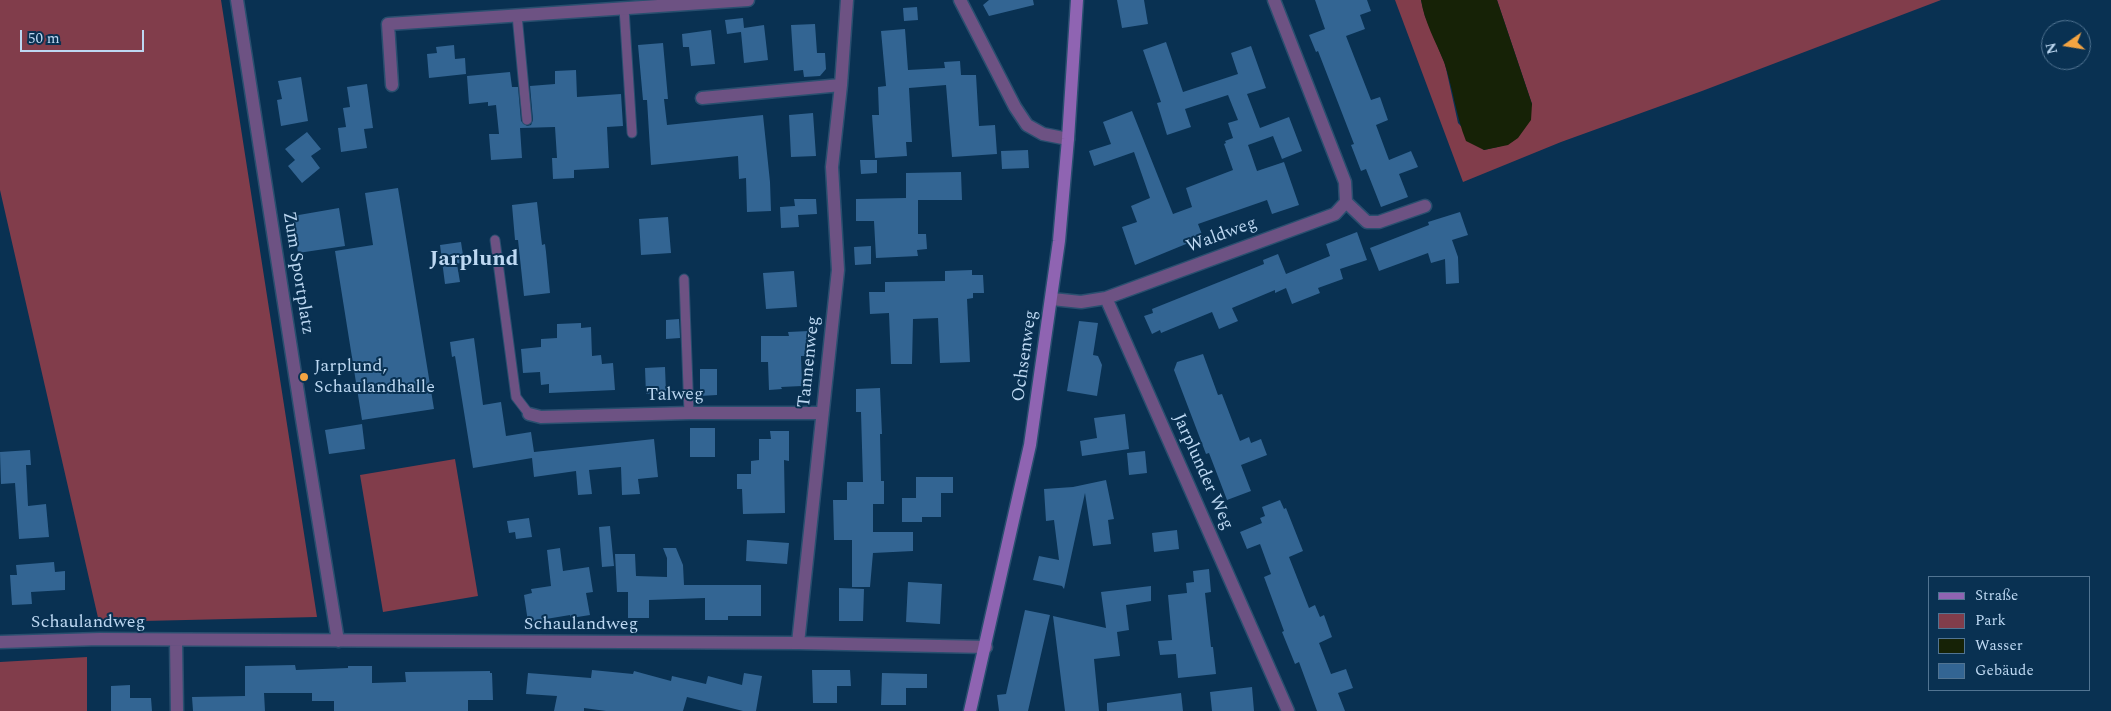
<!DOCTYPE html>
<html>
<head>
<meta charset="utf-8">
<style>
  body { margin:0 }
  #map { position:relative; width:2111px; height:711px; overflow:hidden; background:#093152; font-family:Spectral,serif }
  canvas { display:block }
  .legend { position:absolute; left:1928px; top:576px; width:162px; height:115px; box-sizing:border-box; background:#093152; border:1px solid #517492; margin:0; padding:6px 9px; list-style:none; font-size:15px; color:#bdd8f2 }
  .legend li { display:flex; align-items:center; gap:10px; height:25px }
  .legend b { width:25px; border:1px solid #517492 }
  .north { position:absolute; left:2041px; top:20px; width:50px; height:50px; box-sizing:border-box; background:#093152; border:1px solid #517492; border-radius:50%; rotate:257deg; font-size:14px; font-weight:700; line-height:20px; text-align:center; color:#bdd8f2 }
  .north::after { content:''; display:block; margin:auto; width:18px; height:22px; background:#f3a442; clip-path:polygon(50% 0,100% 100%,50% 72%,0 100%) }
  .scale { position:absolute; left:20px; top:30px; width:124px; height:22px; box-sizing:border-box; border:2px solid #bdd8f2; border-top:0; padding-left:6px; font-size:15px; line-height:18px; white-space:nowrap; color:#bdd8f2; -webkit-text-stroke:4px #093152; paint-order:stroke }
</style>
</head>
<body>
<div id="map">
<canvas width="2111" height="711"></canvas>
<ul class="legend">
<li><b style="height:6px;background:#8f64b2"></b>Straße</li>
<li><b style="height:14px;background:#813d4b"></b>Park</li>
<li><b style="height:14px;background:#162206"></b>Wasser</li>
<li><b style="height:14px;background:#336593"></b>Gebäude</li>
</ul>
<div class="north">N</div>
<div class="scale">50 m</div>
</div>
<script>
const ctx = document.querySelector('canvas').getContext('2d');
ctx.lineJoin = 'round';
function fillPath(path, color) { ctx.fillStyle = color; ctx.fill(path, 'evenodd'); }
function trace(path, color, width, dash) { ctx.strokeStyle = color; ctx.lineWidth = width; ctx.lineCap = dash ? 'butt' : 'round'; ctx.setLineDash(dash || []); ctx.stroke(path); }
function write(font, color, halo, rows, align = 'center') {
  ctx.font = font + ' Spectral,serif'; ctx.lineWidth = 4; ctx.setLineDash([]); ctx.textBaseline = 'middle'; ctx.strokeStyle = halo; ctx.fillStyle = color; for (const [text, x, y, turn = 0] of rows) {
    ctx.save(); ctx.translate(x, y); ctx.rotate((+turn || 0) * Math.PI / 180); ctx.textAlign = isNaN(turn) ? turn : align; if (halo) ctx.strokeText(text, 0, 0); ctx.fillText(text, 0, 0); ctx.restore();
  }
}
const green = new Path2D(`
  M0 0H221L317 617 99 622 0 190Z
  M1395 0H1421L1425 16 1445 64 1458 123 1484 150C1523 142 1518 139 1532 104L1497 0H1941L1702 91 1561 142 1463 182Z
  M455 459 478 596 383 612 360 475Z
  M87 657V711H0V662Z`);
const water = new Path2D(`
  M1421 0H1497L1532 104 1531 120 1518 138 1508 145 1484 150 1466 141C1456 116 1453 88 1444 62 1436 42 1424 21 1421 0Z`);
const building = new Path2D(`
  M989 0H1033L1034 5 989 16 983 5Z
  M1117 0H1144L1148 24 1122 28Z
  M1315 0H1367L1371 11 1360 15 1365 29 1346 36 1371 100 1380 97 1388 120 1376 125 1389 160 1411 151 1418 167 1399 174 1408 197 1381 207 1366 169 1361 171 1351 145 1354 144 1318 51 1316 52 1309 35 1325 29Z
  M917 7 918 20 904 21 903 8Z
  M743 18 744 28 764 25 768 60 744 63 741 32 727 34 725 20Z
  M815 24 817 53H825L826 69 820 76 804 77 803 70 794 71 791 25Z
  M905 29 908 70 945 68 944 62 960 61 961 75H976L979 126 995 125 997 154 952 157 946 85 909 88 912 142H906L907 156 875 158 872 115H879L878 87 886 86 881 31Z
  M711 30 715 64 691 66 689 47H683L682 34Z
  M1166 42 1183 92 1238 74 1231 53 1251 46 1266 88 1247 94 1260 128 1289 117 1302 151 1282 159 1273 136 1248 145 1257 171 1284 162 1299 205 1272 214 1267 200 1198 224 1203 237 1135 265 1122 227 1137 222 1131 206 1150 198 1134 152 1094 166 1089 151 1111 144 1103 122 1132 111 1173 214 1192 207 1186 188 1233 170 1224 144 1226 143 1225 141 1233 138 1228 123 1238 120 1228 95 1185 109 1191 127 1167 135 1157 103 1161 102 1143 50Z
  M663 43 668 99H664L667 125 763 115 770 182 771 211 747 212 746 178 739 179 738 156 651 165 647 100H643L638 45Z
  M454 45 455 59 465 58 466 74 429 78 427 54 437 53 436 47Z
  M576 70 577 97 621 94 623 126 607 127 609 168 574 170V178L553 179 552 158H557L555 127 520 128 522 158 491 160 489 134H499L496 105 488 106V102L469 104 467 76 510 72 512 87H518L521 121 527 126 531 125 533 120 530 86 555 84V71Z
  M301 77 308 121 281 126 277 100 282 99 278 81Z
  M367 84 373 128 364 129 367 148 341 152 338 128 346 127 343 108 350 107 347 87Z
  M813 113 816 156 791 157 789 115Z
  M307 132 321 149 311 156 320 168 302 183 288 166 295 160 285 149Z
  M1028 150 1029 168 1002 169 1001 151Z
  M860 160H877V173L861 174Z
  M961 172 962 200H918V234H926L927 249 917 250 918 256 876 258 874 221H856V199L906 198V173Z
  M398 188 434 409 362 420 335 251 373 245 365 193Z
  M794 199H816L817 214 798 215 799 227 781 228 780 207 795 206Z
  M537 202 542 245 545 244 546 252 550 293 524 296 518 240H515L512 205Z
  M339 208 345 246 298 253 293 216Z
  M1460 212 1468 235 1452 240 1458 257 1459 283 1446 284 1445 259 1431 263 1428 253 1379 271 1370 248 1429 225 1428 222Z
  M668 217 671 253 641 255 639 219Z
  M1357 232 1367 260 1340 269 1343 279 1318 288 1320 293 1292 304 1286 288 1275 293V290L1232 308 1238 321 1219 329 1212 312 1161 333 1160 330 1152 334 1144 316 1153 313 1152 309 1264 264 1263 260 1278 254 1286 274 1330 256 1326 244Z
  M461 242 464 262 457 264 460 282 445 284 440 245Z
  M871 246V264L855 265 854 247Z
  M972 270V275H983L984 293H973V298L967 299 970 362 940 363 938 318 913 319 912 364H891L889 313 870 314 869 292H885V282L945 281V271Z
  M794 271 797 307 766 309 763 273Z
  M679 319 680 338 666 339V320Z
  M1079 321 1098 323 1093 355 1098 356 1102 365 1097 396 1067 391Z
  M581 323V328L591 327 592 356 601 355 602 364 613 363 615 390 549 393V384L541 385 540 372 523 373 521 349 541 347V339L557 338V324Z
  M809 331 810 356H801L802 386 781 387 782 389 769 390 768 362H761V336H789L788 332Z
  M474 338 483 405 501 402 506 436 531 432 534 452 654 439 658 477 638 479 640 494 622 495 621 467 589 470 592 494 578 495 576 471 534 477 532 458 473 468 455 356 452 357 450 342Z
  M1203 354 1218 395 1222 394 1240 441 1249 437 1251 443 1261 439 1267 455 1241 465 1251 491 1227 500 1209 453 1206 454 1174 370 1177 362Z
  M665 367 666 393 646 394 645 368Z
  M700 369H717V395L700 396Z
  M880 388 882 434H880L881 481H884V504H873V532H913V551L873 553 870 587H852V540H834L833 500H847V482H863L861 412H856V389Z
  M1125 414 1129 449 1082 456 1080 441 1097 438 1094 418Z
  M362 424 365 449 329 454 325 430Z
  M690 428H715V457H690Z
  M770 431H789V461L784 460 785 513 743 514 742 489H737V474H751V461L759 460V439H771Z
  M30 450 31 465H26L28 506 46 504 49 537 19 539 15 483 1 484 0 452Z
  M1145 451 1147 473 1129 475 1127 453Z
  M916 477H953V493H941V517H922V522H902V498H916Z
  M1106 480 1114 519 1108 520 1111 544 1093 546 1085 493 1064 589 1062 586 1033 580 1039 556 1059 560 1054 520 1046 521 1044 489 1073 487Z
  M1280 500 1284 509 1286 508 1303 551 1289 557 1309 608 1315 605 1320 617 1324 615 1332 637 1319 643 1331 674 1346 669 1353 688 1338 693 1345 711H1317L1299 662 1295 664 1282 632 1284 631 1264 577 1271 574 1260 544 1247 549 1240 532 1262 523 1260 518 1265 516 1262 507Z
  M529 518 532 537 516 539 515 532 509 533 507 521Z
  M610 526 614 566 602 567 599 527Z
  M1177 530 1179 549 1154 552 1152 533Z
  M747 540 789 543 787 564 746 561Z
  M560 548 563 571 589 567 593 592 586 593 590 615 571 618 570 615 528 622 524 595 532 593 531 589 551 586 547 550Z
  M663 548H676L683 565 684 585H761V616H728V620H705V598L649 600V618H628V592H617L615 554H635L636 576 667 577V558Z
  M54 562 55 572 65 571V590L31 592 32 604 12 605 10 575H17L16 565Z
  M1209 569 1211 592 1205 593 1211 647H1213L1216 674 1178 678 1176 654 1160 655 1158 641 1172 640 1168 595 1187 593 1186 583 1194 582 1193 571Z
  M908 582 942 584 940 624 906 622Z
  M1151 586V601L1126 605 1129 630 1117 632 1120 656 1094 659 1099 711H1065L1053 616 1106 628 1101 592Z
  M839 588 864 589 863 621H839Z
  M1025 610 1050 615 1028 711H999L997 695 1006 694Z
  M295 665 296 670 348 668V666H372V683L406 682 405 672 490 671V673H492L493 700H468V711H334V701H312V693H264L265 711H193L192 697 245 696V666Z
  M592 670 633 674 634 671 671 681 672 676 706 684 708 676 742 685 744 673 762 676 756 711H743L687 697 683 711H606L584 708V711H554L557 696 526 694 528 673 591 678Z
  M812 670H850L851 686H837V703H813Z
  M882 673 927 674V688H906V705H881Z
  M130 685V698H151L152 711H111V686Z
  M1252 687 1254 711H1212L1210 692Z
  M1181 693 1183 711H1107V703Z`);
const lane = new Path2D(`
  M624 8 632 133
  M517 15 527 120
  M495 240 516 397 529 414
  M684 279 689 413`);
const street = new Path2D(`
  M237 0 302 419 338 641
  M960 0 1015 107 1027 125 1043 134 1068 139
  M392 85 388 24 748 0
  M702 98 841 85
  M1346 202 1367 222H1379L1425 206
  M1106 298 1335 214 1346 202 1345 182 1274 0
  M1052 299 1081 302 1106 298 1288 711
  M529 414 541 417 689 413H822
  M176 640 177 711
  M0 642 100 639 798 643 986 647
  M798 643 838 270 832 167 841 85 847 0`);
const secondary = new Path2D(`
  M970 711 1030 445 1059 241 1068 139 1077 0`);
const markers = [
  [304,377,5,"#f3a442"]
];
const streetNames = [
  ["Waldweg",1222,236,-20],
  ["Zum Sportplatz",297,273,81],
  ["Ochsenweg",1026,356,-82],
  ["Tannenweg",810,362,-84],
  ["Talweg",675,396,-1],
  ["Jarplunder Weg",1202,472,66],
  ["Schaulandweg",88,623],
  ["Schaulandweg",581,625]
];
const poiNames = [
  ["Jarplund,",314,367],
  ["Schaulandhalle",314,388]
];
const districtNames = [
  ["Jarplund",474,261]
];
fillPath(green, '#813d4b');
fillPath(water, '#162206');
fillPath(building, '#336593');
trace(lane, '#294f6f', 11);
trace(street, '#294f6f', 15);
trace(secondary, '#294f6f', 15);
trace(lane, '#6d5283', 9);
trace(street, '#6d5283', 12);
trace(secondary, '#8f64b2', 12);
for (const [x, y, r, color] of markers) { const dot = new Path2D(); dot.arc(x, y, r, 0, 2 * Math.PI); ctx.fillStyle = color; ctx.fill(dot); trace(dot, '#093152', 2); }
write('18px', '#bdd8f2', '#093152', streetNames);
write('18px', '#bdd8f2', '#093152', poiNames, 'left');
write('bold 22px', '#bdd8f2', '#093152', districtNames);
</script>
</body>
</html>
